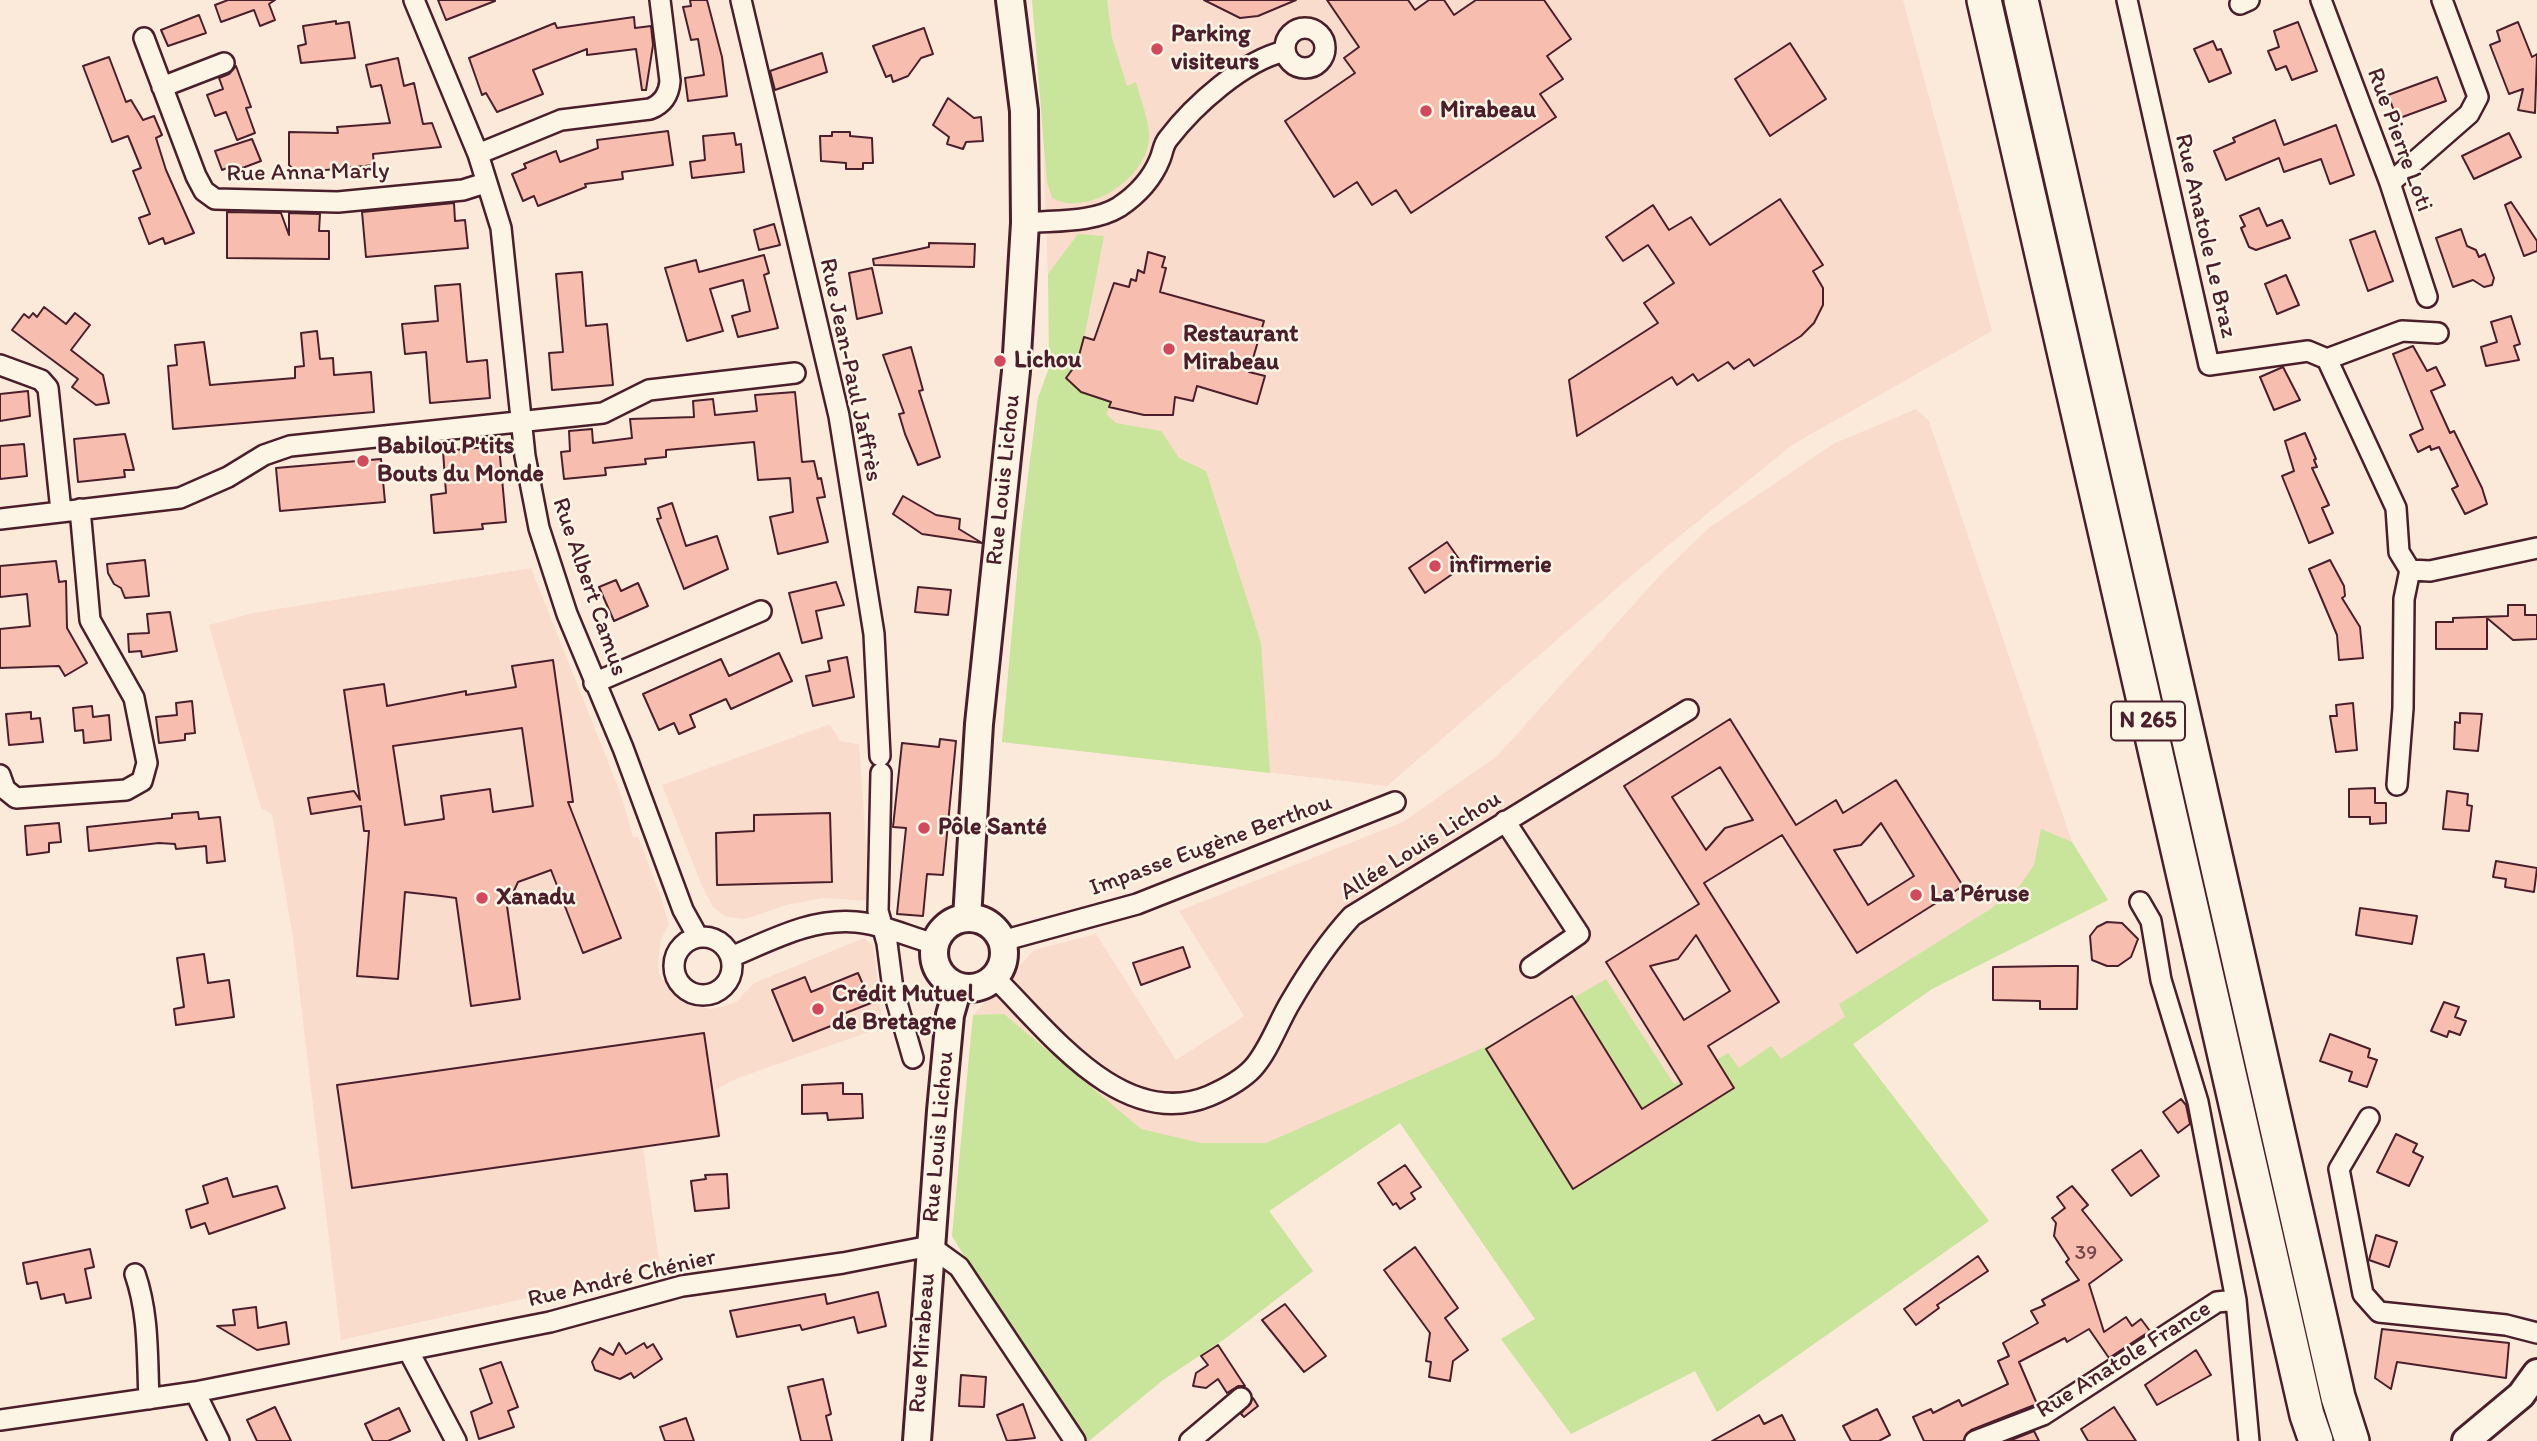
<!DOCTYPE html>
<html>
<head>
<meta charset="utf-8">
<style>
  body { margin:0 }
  canvas { display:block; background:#fbeada }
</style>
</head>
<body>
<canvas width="2537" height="1441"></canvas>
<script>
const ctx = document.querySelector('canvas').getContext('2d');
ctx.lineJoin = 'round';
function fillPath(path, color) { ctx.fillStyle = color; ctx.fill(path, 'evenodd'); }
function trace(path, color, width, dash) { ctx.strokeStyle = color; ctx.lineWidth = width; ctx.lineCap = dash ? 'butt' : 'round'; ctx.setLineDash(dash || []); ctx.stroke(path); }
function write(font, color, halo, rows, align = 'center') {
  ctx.font = font + ' Itim,sans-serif'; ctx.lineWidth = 5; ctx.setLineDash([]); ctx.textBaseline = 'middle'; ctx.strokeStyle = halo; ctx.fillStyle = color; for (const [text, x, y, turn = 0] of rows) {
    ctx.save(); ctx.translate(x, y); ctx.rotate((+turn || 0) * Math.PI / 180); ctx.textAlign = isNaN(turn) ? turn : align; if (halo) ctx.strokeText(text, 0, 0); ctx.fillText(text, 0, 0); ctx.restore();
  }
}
const built = new Path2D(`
  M1032 0H1903L1992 331 1792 445 1643 566 1387 786 1002 742 1021 532 1038 398 1049 368 1050 328 1041 96Z
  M1916 409 1929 421 2072 842 2108 900 1932 989 1853 1044 1989 1221 1717 1412 1695 1371 1571 1434 1501 1339 1535 1319 1400 1123 1269 1211 1313 1271 1226 1338 1163 1380 1089 1441 952 1236 973 1015 1034 950 1096 934 1176 1060 1244 1016 1179 911 1403 822 1497 756 1662 573 1710 527 1833 444Z
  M531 568 622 797 633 837H638L661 897 669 925 661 939 658 962 659 973 671 993 690 1005 711 1009 724 1006 736 1002 754 983 864 938 873 945 883 1027 738 1078 715 1090 721 1137 643 1147 660 1268 341 1340 293 938 272 814 261 808 209 625 253 613Z
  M830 724 840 741 859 744 870 901 823 898 786 905 746 919 726 917 713 907 702 886 662 785Z`);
const green = new Path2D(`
  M1032 0H1107L1112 38 1127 86 1136 82C1140 99 1149 119 1149 136 1149 177 1088 218 1052 198L1047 182Z
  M1078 234 1104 236 1080 359 1066 377 1081 392 1111 402 1106 414 1116 423 1161 431 1179 458 1206 471 1261 643 1270 773 1002 742 1021 532 1038 398 1049 368 1048 274Z
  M2041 829 2072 842 2108 900 1932 989 1853 1044 1989 1221 1717 1412 1695 1371 1571 1434 1501 1339 1535 1319 1400 1123 1269 1211 1313 1271 1226 1338 1163 1380 1089 1441H1076L952 1236 973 1015 1004 1014 1141 1129 1201 1143H1266L1501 1040 1606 979 1674 1084 1728 1053 1739 1068 1771 1046 1781 1059 1845 1017 1839 1004 1989 910 2019 887 2034 865Z`);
const building = new Path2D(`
  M228 0H275L269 4 275 20 260 26 254 10 221 22 215 5Z
  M438 0H495V1L446 20Z
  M690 0H707L722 57 727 96 688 101 685 78 704 75 698 39 691 40 683 7 691 6Z
  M1204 0H1296L1258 16 1240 18Z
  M1327 0H1408L1415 10 1429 0H1444L1454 15 1476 0H1544L1571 39 1547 56 1563 79 1540 94 1556 117 1411 213 1396 190 1372 205 1357 182 1334 197 1285 121 1355 73 1344 58 1359 47Z
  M199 15 206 33 168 46 161 30Z
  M634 17 635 28 651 26 653 45 646 90H642L636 49 587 55V49L533 70 543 94 497 112 486 93 482 95 469 58 555 23 557 28Z
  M336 21V24L349 22 355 58 301 63 298 46 306 44 303 26Z
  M2298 22 2317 71 2292 80 2286 66 2276 70 2268 51 2279 47 2274 31Z
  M2518 22 2532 57 2537 54 2535 113 2518 110 2523 89 2509 94 2490 45 2500 41 2497 31Z
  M924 28 933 54 921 58 908 76 893 82 891 75 886 77 873 46Z
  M2213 41 2217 50 2221 49 2231 73 2209 82 2194 49Z
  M1790 43 1826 99 1770 136 1735 79Z
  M822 53 827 72 775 90 770 71Z
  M109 57 126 102 131 100 143 120 154 116 162 135 156 138 166 170 194 233 165 244 163 238 149 244 139 218 150 214 133 171 141 168 128 136 112 142 83 66Z
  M398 58 404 86 414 83 423 124 432 123 441 147 373 154 374 165 297 173 289 165V132L338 133 337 127 390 123 381 85 371 87 366 65Z
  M236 66 251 107 246 108 255 133 237 140 226 112 215 116 207 95 223 89 219 78 229 74Z
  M2437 77 2446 101 2397 119 2388 95Z
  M948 98 974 118 981 117 983 141 966 142 963 149 947 144 949 137 933 125Z
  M2275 120 2284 145 2336 125 2354 175 2330 184 2321 159 2284 172 2279 158 2226 180 2214 151 2235 142 2233 138Z
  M668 131 673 165 622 172 623 179 585 184 586 187 538 206 534 196 523 201 512 174 526 168 524 164 556 151 560 162 598 148 597 140Z
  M832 132H850V136L872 138 873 163H863V169H846V163L821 161 820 136H832Z
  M734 133 736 145 741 144 744 172 692 178 690 162 705 160 703 136Z
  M2509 133 2521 157 2474 179 2462 156Z
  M252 139 261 161 237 170 235 165 222 170 215 151Z
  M1780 199 1823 265 1813 271 1823 288V305L1814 323 1801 336 1754 366 1749 359 1734 369 1728 362 1698 381 1693 374 1677 385 1672 377 1577 436 1569 380 1658 323 1644 303 1674 283 1648 245 1623 261 1606 237 1653 205 1669 230 1691 217 1710 245Z
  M2511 202 2537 241V251L2524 256 2505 205Z
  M454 203 455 221 465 220 468 248 366 257 362 212Z
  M2259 208 2267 226 2282 220 2290 238 2256 250 2249 247 2241 228 2245 226 2240 216Z
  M227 212 281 213 289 235V213L320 214 319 231H329V259L227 258Z
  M774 224 780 245 759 250 754 230Z
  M2461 229 2467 246 2476 250 2479 257 2485 254 2494 278 2492 285 2484 287 2473 280 2453 287 2436 238Z
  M2375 231 2393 281 2368 291 2350 240Z
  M929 243 975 244 974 267 874 265 873 259 929 247Z
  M1148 252 1165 257 1162 267 1166 268 1160 292 1264 321 1249 372 1265 376 1257 404 1197 386 1193 401 1175 397 1173 415H1144L1109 407 1111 402 1081 392 1066 378 1077 363 1084 337 1094 340 1114 283 1129 287 1131 279 1136 281 1138 270 1144 273Z
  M764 255 769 273 764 275 778 328 738 337 732 316 750 311 743 280 710 289 723 331 687 341 665 268 696 260 699 272Z
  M872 268 882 313 857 319 849 273Z
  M582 272 586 326 607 324 613 385 552 390 549 353 563 352 556 274Z
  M2286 275 2299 305 2277 314 2265 284Z
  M460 284 467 362 487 360 490 398 430 403 426 352 405 354 402 324 438 321 435 286Z
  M44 307 66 324 75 313 90 325 71 350 103 375 109 403 96 405 72 387 78 379 12 330 24 314 29 318 33 313 37 317Z
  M2511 316 2520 344 2514 346 2519 360 2486 366 2481 347 2497 342 2491 322Z
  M317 331 320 359 333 358 334 375 371 372 374 412 173 429 168 366 177 365 175 345 204 342 210 385 295 378V367L304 366 301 333Z
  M2413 346 2427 371 2436 367 2445 385 2431 391 2450 433 2454 431 2482 488 2487 504 2465 514 2452 489 2458 486 2439 447 2431 450 2430 446 2418 452 2410 435 2423 429 2393 354Z
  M911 347 923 390 919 391 940 457 918 465 905 434 899 414 904 413 883 355Z
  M2283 367 2300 400 2274 410 2260 377Z
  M28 391 30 416 0 421V394Z
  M795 392 802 462 814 461 818 479 821 478 825 497 817 498 828 542 778 554 770 517 793 512 790 478 758 480 754 442 666 450V457L645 459 646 464 605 468 606 475 564 479 561 452 570 451 569 431 592 429 593 443 632 438 630 419 694 417 693 401 713 399 715 415 757 411 755 395Z
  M2305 433 2316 459 2314 460 2317 467 2312 468 2329 505 2322 508 2333 533 2309 543 2282 476 2294 471 2285 441Z
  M125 434 134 470H124L125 477 78 482 74 439Z
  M24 444 27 476 0 479V446Z
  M499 446 506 522 482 524 483 529 434 533 431 495 446 493 443 451Z
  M381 459 385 502 280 511 276 468Z
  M903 496 936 515 960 519 959 529 982 543 922 534 893 514Z
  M672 503 686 546 717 536 728 569 684 589 657 519 661 518 658 508Z
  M1447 542 1464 566 1425 593 1409 568Z
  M145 560 149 596 125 598 121 588 114 584 108 573 107 564Z
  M2330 560 2344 586 2345 596 2342 598 2360 627 2363 658 2339 660 2337 635 2309 569Z
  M56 561 59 582 66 581 67 628 87 663 65 676 59 666 0 668V629L30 626 27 594 0 597V566Z
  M616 580 621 591 638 583 648 606 614 621 599 587Z
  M836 582 844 605 816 611 822 638 802 643 789 593Z
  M918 587 951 590 948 615 915 612Z
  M2508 605H2525V615H2537V639L2513 640 2487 618V649H2436V622H2453V618L2508 616Z
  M170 612 177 651 142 657 141 651 129 652 128 634 149 633 147 614Z
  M779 653 792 681 731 709 726 699 690 715 695 727 679 734 674 723 659 730 643 694 721 659 729 676Z
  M847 657 854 697 813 706 806 676 830 671 828 661Z
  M553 660 573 802H568L621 938 583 953 551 870 518 882 507 906 520 999 471 1006 456 898 441 896 405 892 398 979 357 976 369 831H364L361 806 311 814 308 798 354 791 360 800 344 690 384 684 387 706 466 691V695L516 687 512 666ZM522 728 533 806 493 812 490 789 441 796 444 819 405 825 393 746Z
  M192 701 195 733 185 734V740L159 743 156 717 177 715 176 703Z
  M2353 703 2357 750 2336 752 2330 716H2337L2336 705Z
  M92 706 93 717 109 715 111 740 84 743 83 730 75 731 73 708Z
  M31 712V719L40 718 43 742 9 745 6 714Z
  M2460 713 2482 714 2478 751 2454 749 2455 722 2460 723Z
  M1730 719 1796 825 1836 800 1843 813 1896 780 1963 886 1857 953 1782 835 1704 883 1779 1002 1708 1046 1734 1088 1573 1189 1486 1049 1572 996 1642 1109 1682 1084 1606 962 1699 904 1624 786ZM1720 767 1753 820 1725 828 1706 850 1672 797ZM1881 823 1914 876 1868 905 1834 850 1861 845ZM1696 935 1730 991 1684 1020 1650 966 1678 959Z
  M940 739 956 741 943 875 927 874 923 916 897 914 906 828 893 827 902 743 939 747Z
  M2375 788V803H2386V823L2370 824V817H2349V789Z
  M2447 791 2468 794 2467 805 2472 806 2469 831 2443 829Z
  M198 812 199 819 220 817 225 861 207 863 206 846 176 849 175 844 159 843 89 851 87 827 172 818V814Z
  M830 813 832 882 717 885 716 833 754 831V815Z
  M59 823 61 842 49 843V852L27 855 25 826Z
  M2496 861 2537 868 2534 892 2505 887 2506 879 2493 877Z
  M2360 908 2417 916 2412 944 2356 935Z
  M2107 922 2122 923 2138 939 2131 957 2118 966H2107L2092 960 2090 936 2097 927Z
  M1183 947 1190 967 1141 985 1133 963Z
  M204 954 208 983 229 980 234 1017 176 1025 174 1009 184 1007 177 958Z
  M2056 966H2078L2077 1009H2040V1001L1993 1000V967Z
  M858 973 871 1003 843 1014 846 1020 793 1041 772 990 805 977 811 992Z
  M2444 1002 2459 1007 2455 1017 2466 1021 2460 1035 2449 1031 2447 1037 2431 1031Z
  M704 1033 719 1136 352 1188 337 1085Z
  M2330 1034 2370 1049 2368 1057 2377 1060 2367 1087 2349 1081 2352 1072 2320 1061Z
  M843 1083V1094H862L863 1118 828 1120 827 1113 802 1114V1085Z
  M2181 1099 2186 1105 2190 1124 2178 1133 2163 1112Z
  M2396 1134 2417 1144 2413 1152 2423 1157 2409 1186 2377 1172Z
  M2141 1150 2159 1176 2131 1196 2112 1170Z
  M1405 1165 1421 1187 1411 1193 1415 1199 1400 1209 1396 1203 1393 1205 1378 1183Z
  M727 1174 729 1208 695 1211 691 1181 706 1179 705 1175Z
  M227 1178 233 1197 277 1186 285 1208 209 1234 205 1223 191 1228 186 1210 208 1203 203 1186Z
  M2072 1186 2088 1205 2082 1210 2122 1260 2089 1284 2104 1332 2126 1317 2132 1326 2141 1319 2150 1331 2109 1358 2089 1329 2067 1342 2065 1338 2019 1362 2037 1404 1971 1430 1963 1441H1924L1913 1417 1931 1409 1933 1413 1959 1400 1962 1406 2008 1384 1998 1361 2009 1356 2003 1343 2038 1323 2031 1311 2045 1305 2042 1300 2079 1280 2066 1262 2069 1259 2054 1236 2056 1223 2052 1218 2065 1208 2057 1197Z
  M2376 1235 2397 1242 2389 1267 2369 1260Z
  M1415 1247 1458 1308 1445 1318 1468 1350 1453 1361 1450 1381 1429 1377 1431 1362 1426 1361 1430 1333 1384 1270Z
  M90 1249 94 1267 85 1269 91 1298 66 1303 64 1294 41 1299 37 1282 27 1284 23 1263Z
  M1978 1256 1988 1271 1937 1305 1939 1308 1916 1325 1904 1309Z
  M878 1292 886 1326 858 1333 854 1317 802 1330 800 1325 737 1337 730 1311 825 1294 827 1304Z
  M1285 1304 1326 1356 1304 1372 1262 1320Z
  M256 1307 258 1328 286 1322 289 1344 257 1350 217 1326 235 1325 233 1310Z
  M2382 1329 2509 1343 2506 1378 2397 1362 2391 1389 2375 1378Z
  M619 1343 626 1354 644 1343 647 1348 653 1344 662 1359 634 1378 631 1373 620 1379 595 1370 592 1362 600 1348 613 1355Z
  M1218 1345 1245 1386H1238L1227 1393 1218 1379 1206 1388 1193 1386 1196 1373 1208 1365 1201 1356Z
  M2196 1350 2211 1375 2157 1405 2145 1385Z
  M501 1362 518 1407 508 1411 514 1427 479 1439 471 1412 492 1403 480 1369Z
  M961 1375 986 1377 984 1407 959 1406Z
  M823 1379 831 1414 826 1416 832 1441H801L788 1387Z
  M1253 1398 1258 1406 1244 1417 1241 1414Z
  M1023 1404 1035 1438 1007 1441 997 1415Z
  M275 1407 291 1441H257L247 1420Z
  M2114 1407 2136 1441H2088L2081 1429Z
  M399 1408 410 1431 388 1441H373L365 1424Z
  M1877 1409 1890 1435 1879 1441H1851L1843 1426Z
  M1759 1415 1764 1424 1782 1415 1795 1441H1712Z
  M686 1418 694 1441H665L660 1427Z
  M2034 1431 2039 1441H2009Z`);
const street = new Path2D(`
  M414 0 478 154 501 228 525 456 539 528 567 614 623 748 683 910 698 937
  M741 0 839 416 874 634 880 756
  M2127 0 2209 365 2308 351 2327 359 2396 508 2399 552 2410 570 2430 571 2537 548
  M2321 0 2390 183 2427 297
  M2240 4 2249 0
  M1285 48a20 20 0 1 1 40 0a20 20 0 1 1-40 0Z
  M144 38 196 176 204 191 215 199 338 202 463 190 485 183
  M162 87 224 63
  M478 154 561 120 650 109C663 104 669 94 670 81L660 0
  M2390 183 2469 114 2478 97 2442 0
  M1025 223C1054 220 1093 223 1119 207 1137 195 1152 179 1160 159 1163 152 1163 145 1168 139 1194 105 1243 61 1285 51
  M2327 359 2402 331 2438 333
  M0 365 41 380 48 388 61 511
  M0 519 180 498 228 477 264 455 290 446 603 413 649 390 795 373
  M594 683 761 611
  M881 773 878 911 887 943 893 989 913 1058
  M0 775 5 789 16 798 126 790 142 781 147 763 134 698 90 620 80 509
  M2397 785 2403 708 2404 599 2410 570
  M1505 821 1579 934 1531 967
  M2140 902 2151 921 2161 980 2198 1102 2236 1300 2249 1441
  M674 966a29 29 0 1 1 58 0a29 29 0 1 1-58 0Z
  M1002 941 1137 904 1395 802
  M731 957C772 940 811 918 856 922 882 924 909 937 935 944
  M995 978C1048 1030 1122 1132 1209 1096 1225 1089 1241 1081 1253 1068 1269 1050 1278 1023 1290 1003 1308 972 1328 942 1352 916L1688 710
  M2369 1118 2339 1169 2363 1294 2379 1312 2506 1325 2537 1333
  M135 1274C149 1314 147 1356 149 1399
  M408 1350 456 1441
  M195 1392 219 1441
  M0 1420 195 1392 550 1322 682 1286 843 1263 930 1246 959 1267 1075 1441
  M1190 1441 1241 1398
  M1975 1441 2043 1415 2217 1302 2236 1300`);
const secondary = new Path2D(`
  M967 918 979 724 1016 371 1025 223 1024 111 1010 0
  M934 953a35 35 0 1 1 70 0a35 35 0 1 1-70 0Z
  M917 1441 941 1111 950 1015 958 987
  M2466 1441 2521 1395 2537 1373`);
const highway = new Path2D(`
  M1984 0 2307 1415 2316 1441
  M2021 0 2338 1397 2352 1441`);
const markers = [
  [1157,49,7,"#d1495b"],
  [1426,111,7,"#d1495b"],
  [1169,349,7,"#d1495b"],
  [1000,361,7,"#d1495b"],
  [363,461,7,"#d1495b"],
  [1435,566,7,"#d1495b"],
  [924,828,7,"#d1495b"],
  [1916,895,7,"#d1495b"],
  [482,898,7,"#d1495b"],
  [818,1009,7,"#d1495b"]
];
const numberNames = [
  ["39",2086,1254]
];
const shields = [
  [2148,721,74]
];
const shieldNames = [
  ["N 265",2148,721]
];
const poiNames = [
  ["Parking",1171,35],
  ["visiteurs",1171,63],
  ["Mirabeau",1440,111],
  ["Restaurant",1183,335],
  ["Mirabeau",1183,363],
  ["Lichou",1014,361],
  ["Babilou P'tits",377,447],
  ["Bouts du Monde",377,475],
  ["infirmerie",1449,566],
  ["Pôle Santé",938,828],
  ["La Péruse",1930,895],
  ["Xanadu",496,898],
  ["Crédit Mutuel",832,995],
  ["de Bretagne",832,1023]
];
const streetNames = [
  ["Rue Pierre Loti",2399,140,70],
  ["Rue Anna Marly",308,173,-1],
  ["Rue Anatole Le Braz",2205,236,77],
  ["Rue Jean-Paul Jaffrès",850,370,78],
  ["Rue Louis Lichou",1004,480,-84],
  ["Rue Albert Camus",589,587,71],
  ["Impasse Eugène Berthou",1211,846,-20],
  ["Allée Louis Lichou",1421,846,-32],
  ["Rue Louis Lichou",939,1137,-85],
  ["Rue André Chénier",622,1279,-13],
  ["Rue Mirabeau",923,1343,-86],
  ["Rue Anatole France",2124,1360,-32]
];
fillPath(built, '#fadccd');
fillPath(green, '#c9e49b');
fillPath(building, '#f7bdae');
trace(building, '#4a1f2b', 2);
trace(street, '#4a1f2b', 24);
trace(secondary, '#4a1f2b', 32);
trace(highway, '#4a1f2b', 38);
trace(street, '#fcf5e5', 19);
trace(secondary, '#fcf5e5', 26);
trace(highway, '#fcf5e5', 33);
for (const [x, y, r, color] of markers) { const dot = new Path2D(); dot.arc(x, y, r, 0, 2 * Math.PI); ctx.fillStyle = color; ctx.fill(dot); trace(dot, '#fcf5e5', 2.5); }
write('21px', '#75464c', null, numberNames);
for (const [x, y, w] of shields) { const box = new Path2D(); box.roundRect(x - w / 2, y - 19.5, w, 39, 5); ctx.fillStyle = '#fcf5e5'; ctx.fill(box); trace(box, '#4a1f2b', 2); }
write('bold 23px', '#4a1f2b', null, shieldNames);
write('bold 24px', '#4a1f2b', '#fcf5e5', poiNames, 'left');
write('24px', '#4a1f2b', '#fcf5e5', streetNames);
</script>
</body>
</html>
